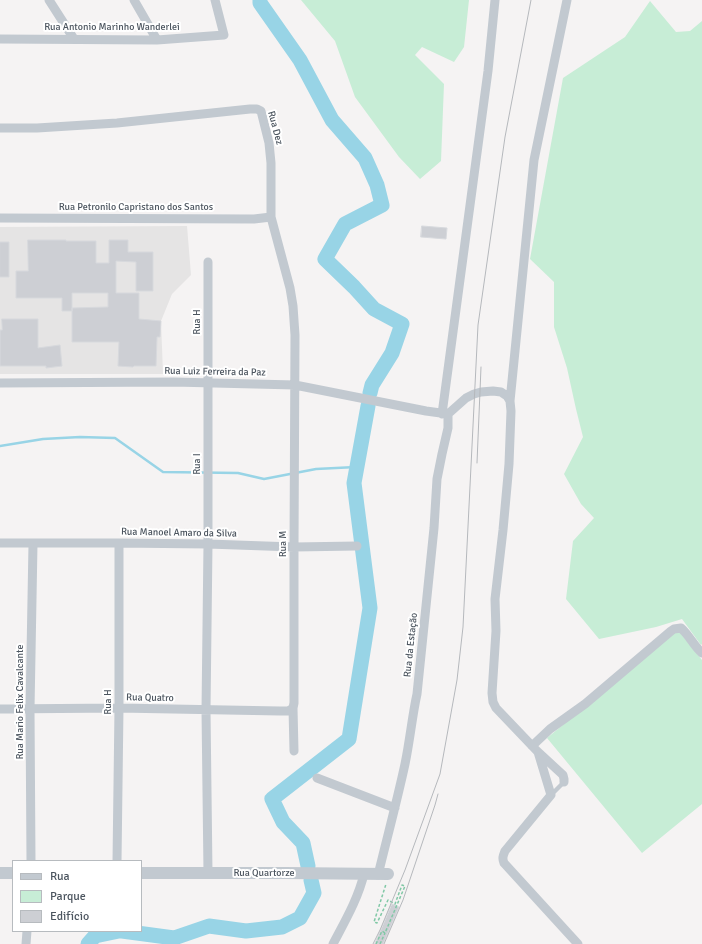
<!DOCTYPE html>
<html>
<head>
<meta charset="utf-8">
<style>
  body { margin:0 }
  #map { position:relative; width:702px; height:944px; overflow:hidden; background:#f5f3f3; font-family:Signika,sans-serif }
  canvas { display:block }
  .legend { position:absolute; left:12px; top:860px; width:130px; height:72px; box-sizing:border-box; background:#fff; border:1px solid #b7bbbf; margin:0; padding:5px 7px; list-style:none; font-size:12px; color:#4c555f }
  .legend li { display:flex; align-items:center; gap:8px; height:20px }
  .legend b { width:20px; border:1px solid #b7bbbf }
</style>
</head>
<body>
<div id="map">
<canvas width="702" height="944"></canvas>
<ul class="legend">
<li><b style="height:5px;background:#c2c9d0"></b>Rua</li>
<li><b style="height:11px;background:#c7edd6"></b>Parque</li>
<li><b style="height:11px;background:#cdcfd4"></b>Edifício</li>
</ul>
</div>
<script>
const ctx = document.querySelector('canvas').getContext('2d');
ctx.lineJoin = 'round';
function fillPath(path, color) { ctx.fillStyle = color; ctx.fill(path, 'evenodd'); }
function trace(path, color, width, dash) { ctx.strokeStyle = color; ctx.lineWidth = width; ctx.lineCap = dash ? 'butt' : 'round'; ctx.setLineDash(dash || []); ctx.stroke(path); }
function write(font, color, halo, rows, align = 'center') {
  ctx.font = font + ' Signika,sans-serif'; ctx.lineWidth = 4; ctx.setLineDash([]); ctx.textBaseline = 'middle'; ctx.strokeStyle = halo; ctx.fillStyle = color; for (const [text, x, y, turn = 0] of rows) {
    ctx.save(); ctx.translate(x, y); ctx.rotate((+turn || 0) * Math.PI / 180); ctx.textAlign = isNaN(turn) ? turn : align; if (halo) ctx.strokeText(text, 0, 0); ctx.fillText(text, 0, 0); ctx.restore();
  }
}
const education = new Path2D(`
  M187 226 191 275 172 294 161 321 163 374H0V227Z`);
const green = new Path2D(`
  M301 0H469L464 47 454 62 422 47 415 55 444 84 441 161 420 179 399 157 355 97 335 41Z
  M650 1 676 32 690 31 702 21V644L701 645 682 619 656 627 599 639 566 599 573 541 594 518 581 504 564 474 583 437 576 409 567 368 554 327V282L530 259 563 78 625 37Z
  M678 630 702 660V804L642 853 547 738Z`);
const stream = new Path2D(`
  M0 446 43 439 80 437 115 438 163 472 238 473 264 479 316 469 356 467`);
const river = new Path2D(`
  M260 0V3L300 60 332 120 365 158 377 185 382 205 345 224 325 259 354 287 374 309 402 324 392 353 372 385 370 393
  M308 866 303 843 283 822 272 799 349 739 370 608 354 483 368 406
  M122 931 174 938 209 926 246 931 282 927 300 918 314 893 311 880
  M88 944 95 936 119 931`);
const building = new Path2D(`
  M422 226 447 228 446 239 421 237Z
  M28 240H66V241H96V263H109V240H128V252H153V291H136V262L116 261V293H139V319L161 321 160 337H157L156 366H134L133 367 118 366 119 342H72V308L108 307V293H72V311H62V298H16V271H28Z
  M0 242H9V277H0Z
  M2 319H38V348L60 345 62 366 46 368V366H0V330H2Z
  M392 904 399 907 388 933 383 944H375Z`);
const path = new Path2D(`
  M376 944 382 931 385 933 405 886 402 885 395 904 388 900 377 923 374 922 386 884
  M380 944 385 933`);
const service = new Path2D(`
  M551 795 564 782`);
const minor = new Path2D(`
  M49 0 74 39
  M134 0 157 40
  M0 39 157 40 224 35 215 0
  M0 128H37L117 123 250 109H257L261 111 269 143 271 163V217L290 288 293 306 295 335 294 547V703L293 708 288 711H280L119 708 0 709
  M0 218 254 219 271 217
  M0 383 174 382 295 385 426 411 448 414 466 398 474 394 481 392 493 391 501 392 507 396 510 401 511 411 509 464 503 530 495 599 496 631 492 693 493 702 496 708 537 751 563 775 564 779V782
  M510 401 534 160 567 0
  M442 414 488 71 495 0
  M0 543H119L208 544 294 547 357 546
  M293 708 294 751
  M532 746 550 729 585 704 671 631 674 629 681 628C689 635 694 646 702 653
  M538 752 551 795 505 851C503 856 502 858 504 863L578 944
  M317 778 395 808
  M31 861 30 709 33 544
  M117 861 119 708V543
  M208 873 206 710 208 544V262
  M378 875C387 838 397 801 405 764 410 740 412 717 417 694L434 528 437 479 442 454 448 428V414
  M26 944 27 931
  M333 944C345 921 358 899 364 874`);
const tertiary = new Path2D(`
  M0 873H13
  M141 873H285L388 874`);
const tram = new Path2D(`
  M477 463 481 367
  M373 944 380 930 405 870 440 774 457 680 463 627 478 325 505 137 531 0
  M384 944 403 900 435 805 438 794`);
const streetNames = [
  ["Rua Antonio Marinho Wanderlei",112,27],
  ["Rua Dez",275,128,75],
  ["Rua Petronilo Capristano dos Santos",136,207],
  ["Rua H",197,322,-90],
  ["Rua Luiz Ferreira da Paz",215,372,1],
  ["Rua I",197,464,-90],
  ["Rua Manoel Amaro da Silva",179,533,1],
  ["Rua M",283,544,-90],
  ["Rua da Estação",411,645,-84],
  ["Rua Quatro",150,698,1],
  ["Rua Mario Felix Cavalcante",20,702,-90],
  ["Rua H",108,702,-90],
  ["Rua Quartorze",264,873]
];
fillPath(education, '#e5e4e4');
fillPath(green, '#c7edd6');
trace(stream, '#98d4e6', 2.5);
trace(river, '#98d4e6', 15);
fillPath(building, '#cdcfd4');
trace(building, '#d7d9dd', 1);
trace(path, '#81c8a6', 1.5, [3, 2]);
trace(service, '#c2c9d0', 4.5);
trace(minor, '#c2c9d0', 9);
trace(tertiary, '#c2c9d0', 12);
trace(tram, '#b5b8bc', 1);
write('10px', '#4c555f', '#fff', streetNames);
</script>
</body>
</html>
